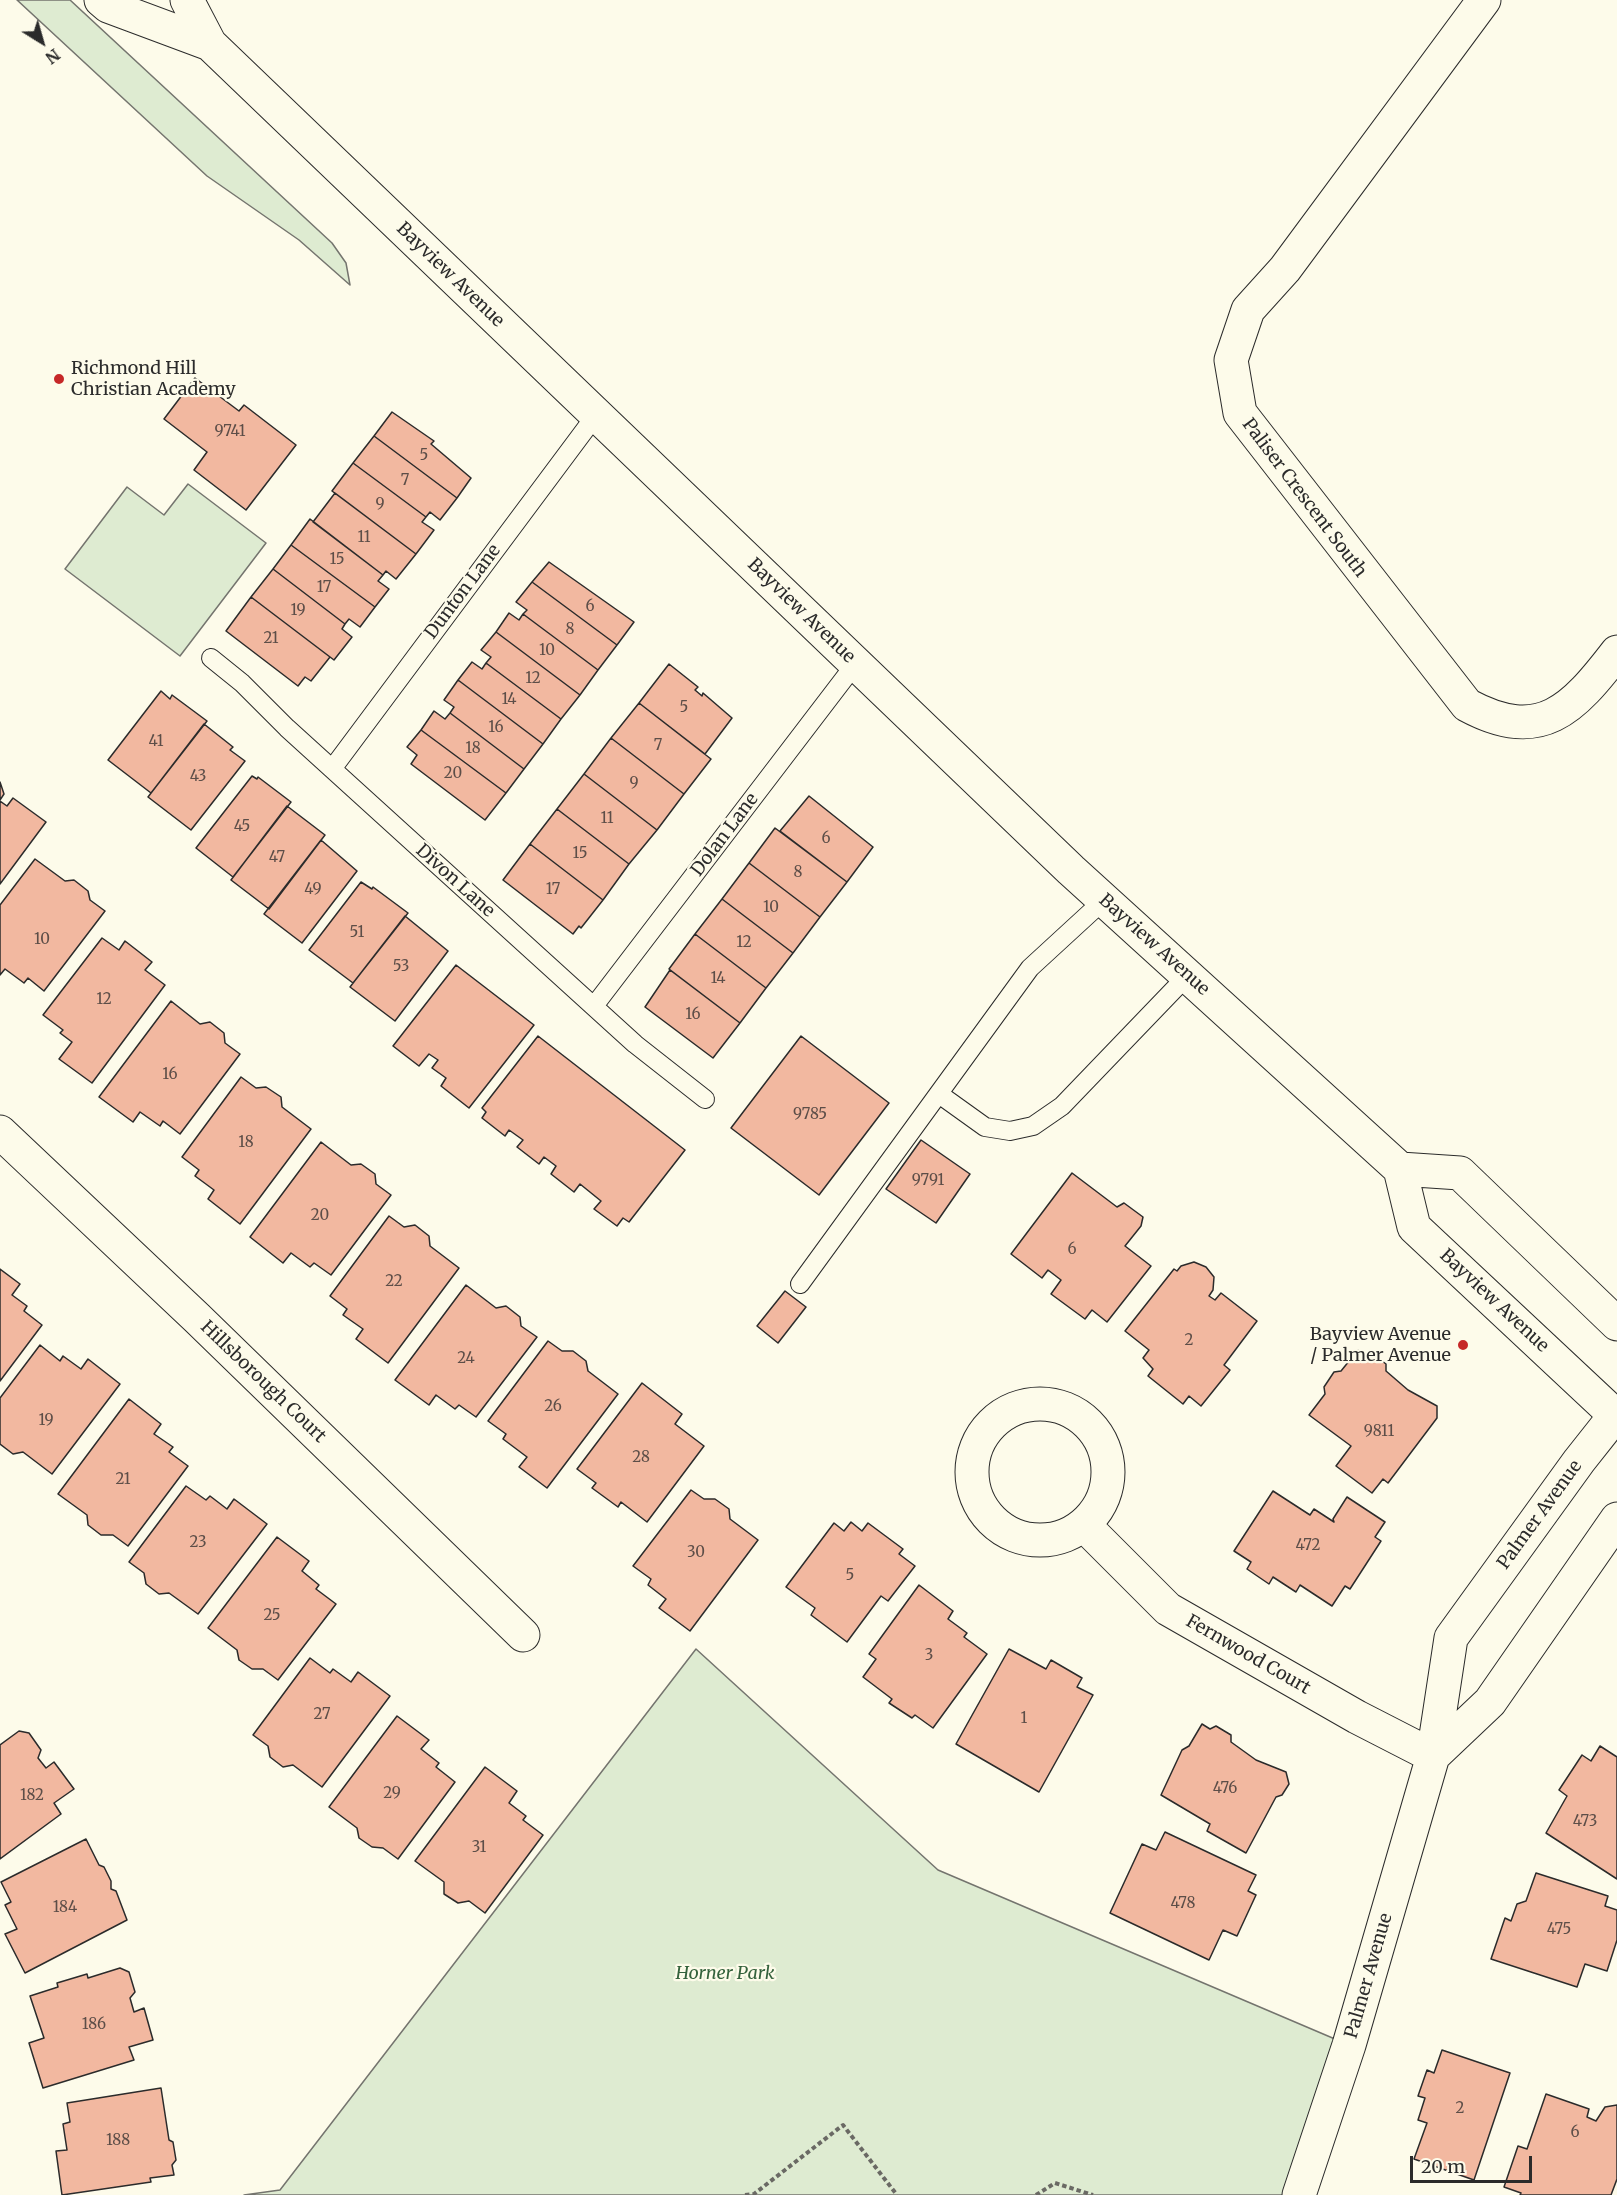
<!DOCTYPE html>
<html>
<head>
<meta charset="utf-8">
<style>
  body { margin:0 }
  #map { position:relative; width:1617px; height:2195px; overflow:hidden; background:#fdfbea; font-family:Merriweather,serif }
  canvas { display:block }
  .north { position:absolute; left:12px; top:12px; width:60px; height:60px; -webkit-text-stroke:4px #fdfbea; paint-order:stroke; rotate:143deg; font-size:16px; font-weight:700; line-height:24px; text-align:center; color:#2b2b2b }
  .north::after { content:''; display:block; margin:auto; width:21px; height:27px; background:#2b2b2b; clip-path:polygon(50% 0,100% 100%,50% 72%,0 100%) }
  .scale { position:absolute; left:1410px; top:2156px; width:122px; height:27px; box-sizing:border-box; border:3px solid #2b2b2b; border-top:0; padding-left:8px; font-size:18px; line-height:21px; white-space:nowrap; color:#2b2b2b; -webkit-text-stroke:4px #fdfbea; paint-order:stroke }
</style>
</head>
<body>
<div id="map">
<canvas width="1617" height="2195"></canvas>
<div class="north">N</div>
<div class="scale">20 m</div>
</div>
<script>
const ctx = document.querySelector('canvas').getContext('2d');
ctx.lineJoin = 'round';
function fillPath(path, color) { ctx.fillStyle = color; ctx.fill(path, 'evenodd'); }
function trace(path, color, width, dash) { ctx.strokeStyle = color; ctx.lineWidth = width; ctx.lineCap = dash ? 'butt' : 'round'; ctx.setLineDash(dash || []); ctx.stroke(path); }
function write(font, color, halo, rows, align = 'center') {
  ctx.font = font + ' Merriweather,serif'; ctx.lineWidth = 4.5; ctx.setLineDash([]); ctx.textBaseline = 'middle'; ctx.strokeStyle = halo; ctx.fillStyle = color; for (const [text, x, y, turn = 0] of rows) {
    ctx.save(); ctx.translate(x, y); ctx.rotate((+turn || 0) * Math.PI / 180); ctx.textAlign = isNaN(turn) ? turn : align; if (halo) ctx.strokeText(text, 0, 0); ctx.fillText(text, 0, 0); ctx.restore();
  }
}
const green = new Path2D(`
  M17 0H70L332 243 346 263 350 285 299 240 207 176Z
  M188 484 266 543 180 656 65 569 127 487 164 515Z
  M696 1649 938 1870 1349 2045 1296 2195H244L280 2190Z`);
const building = new Path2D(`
  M195 378 239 411 244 405 296 445 246 510 194 470 207 452 164 419Z
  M392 412 434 441 431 444 471 478 457 498 374 436Z
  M374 436 457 498 440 520 430 512 426 517 353 463Z
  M353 463 426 517 422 522 434 530 416 554 332 491Z
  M335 493 416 554 396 579 386 571 383 575 313 522Z
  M310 519 383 575 378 581 389 589 375 607 291 545Z
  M291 545 375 607 360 627 349 619 345 624 273 569Z
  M549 562 634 622 617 645 532 582Z
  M273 569 345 624 342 629 352 637 334 660 251 597Z
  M532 582 617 645 598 670 523 614 527 610 516 602Z
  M251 597 330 657 311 681 305 677 298 686 226 631Z
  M509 613 519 620 523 614 598 670 580 695 496 632Z
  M496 632 580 695 561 719 486 663 491 657 481 650Z
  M472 662 482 669 486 663 561 719 543 744 458 680Z
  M669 664 698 687 695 690 702 696 703 693 732 718 705 754 639 703Z
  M458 680 543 744 524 769 450 713 454 707 444 700Z
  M161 691 170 699 172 695 207 721 151 793 108 760Z
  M639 703 711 759 684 794 611 738Z
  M434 711 445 719 450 713 524 769 506 793 421 730Z
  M204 724 233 747 230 750 245 761 191 830 148 797Z
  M421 730 506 793 485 820 411 764 417 755 407 747Z
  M611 738 684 794 657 830 584 774Z
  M584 774 657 830 629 864 557 809Z
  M252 776 257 779 258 777 291 802 233 877 196 848Z
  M0 782 4 794 0 800Z
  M809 796 873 847 847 882 780 831Z
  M13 798 46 822 0 884V801L7 806Z
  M287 806 325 835 269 909 231 880Z
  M557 809 629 864 603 900 530 844Z
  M775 828 847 882 820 917 749 863Z
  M321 840 357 871 302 943 264 914Z
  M530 844 603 900 581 928 579 926 573 934 503 880Z
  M35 859 65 881 74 880 88 891 90 900 105 911 44 991 28 978 24 983 5 969 0 975V905Z
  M749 863 820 917 793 953 722 899Z
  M361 882 372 889 373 887 408 913 353 983 309 950Z
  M722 899 793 953 766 988 695 934Z
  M405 916 448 951 395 1021 350 987Z
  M695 934 766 988 740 1023 669 969Z
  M102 938 119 950 125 941 152 962 145 970 165 985 92 1083 59 1059 72 1042 60 1033 63 1030 43 1015Z
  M456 965 534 1025 469 1108 441 1086 446 1078 432 1068 438 1060 429 1054 419 1066 393 1046Z
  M670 970 740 1023 713 1058 645 1007Z
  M171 1001 200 1024 210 1022 224 1033 225 1043 240 1054 180 1134 163 1121 160 1126 140 1112 133 1122 99 1097Z
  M538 1036 685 1150 629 1222 623 1218 617 1226 594 1209 601 1201 580 1184 574 1192 551 1174 556 1166 544 1157 539 1164 517 1147 523 1140 509 1130 505 1136 482 1118 486 1112 482 1108Z
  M801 1036 889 1103 819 1195 731 1128Z
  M241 1077 256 1088 266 1087 281 1097 282 1107 311 1129 240 1224 208 1199 214 1190 195 1176 199 1170 182 1157Z
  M921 1140 970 1174 936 1223 886 1189Z
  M321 1142 351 1165 361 1164 375 1174 376 1184 391 1195 331 1275 314 1263 310 1267 291 1253 283 1263 250 1237Z
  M1072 1173 1117 1207 1124 1203 1143 1217 1141 1226 1125 1246 1151 1266 1107 1322 1092 1310 1085 1319 1051 1294 1061 1280 1048 1270 1042 1278 1011 1254Z
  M389 1216 404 1227 415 1225 429 1236 430 1246 459 1268 388 1363 356 1339 363 1329 343 1315 347 1309 330 1296Z
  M1194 1262 1206 1267 1214 1277 1213 1290 1209 1296 1215 1300 1221 1293 1257 1321 1224 1365 1230 1370 1201 1406 1189 1396 1183 1404 1148 1376 1153 1369 1143 1358 1149 1350 1125 1331 1174 1269 1177 1271 1181 1266Z
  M0 1269 20 1284 12 1295 27 1306 24 1311 42 1325 0 1381Z
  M466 1285 496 1308 506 1306 520 1317 521 1326 537 1337 476 1417 459 1405 455 1409 436 1395 429 1405 395 1380Z
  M785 1291 806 1307 778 1343 757 1326Z
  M548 1341 562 1351H573L586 1361 588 1371 618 1394 547 1488 519 1467 527 1457 503 1439 506 1434 488 1421Z
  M40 1345 60 1361 63 1356 81 1369 88 1359 120 1384 52 1474 23 1452 13 1454 0 1444V1398Z
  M1358 1350 1364 1354 1370 1352 1386 1364V1371L1408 1390 1437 1406V1418L1388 1483 1383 1479 1372 1493 1336 1466 1351 1446 1309 1415 1325 1394 1324 1387 1334 1372 1341 1371Z
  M642 1383 682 1414 675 1424 704 1446 647 1522 621 1502 618 1507 592 1488 596 1483 577 1469Z
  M129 1399 161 1424 154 1434 173 1447 169 1452 188 1466 128 1546 113 1535H101L88 1525 87 1515 58 1494Z
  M186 1486 206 1500 210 1496 227 1509 234 1499 267 1524 198 1614 169 1593 159 1594 146 1584 144 1573 129 1562Z
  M691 1490 704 1499H715L729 1509 730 1519 758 1540 690 1631 659 1608 666 1599 648 1585 651 1579 633 1566Z
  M1273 1491 1310 1515 1314 1509 1334 1522 1333 1519 1347 1497 1385 1522 1375 1537 1381 1541 1350 1589 1345 1586 1332 1606 1300 1585 1296 1592 1273 1577 1269 1584 1247 1569 1251 1562 1234 1551Z
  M851 1522 862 1531 868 1523 903 1549 899 1554 915 1566 888 1601 881 1596 847 1642 811 1615 815 1608 786 1587 834 1523 844 1531Z
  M277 1537 309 1561 302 1571 319 1585 316 1589 336 1604 278 1680 263 1669H252L239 1660 237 1650 208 1628Z
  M919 1585 953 1611 948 1619 967 1633 964 1637 987 1654 933 1728 915 1715 912 1718 889 1703 892 1699 863 1677 876 1659 869 1654Z
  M1009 1649 1046 1669 1051 1660 1082 1678 1077 1687 1093 1695 1039 1792 956 1744Z
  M310 1658 330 1673 333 1669 351 1682 358 1672 390 1696 322 1787 293 1765 283 1767 270 1757 268 1746 253 1735Z
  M397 1716 429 1740 421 1749 439 1763 436 1767 455 1782 398 1859 383 1848 372 1847 359 1838 357 1828 329 1807Z
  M1202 1724 1210 1729 1216 1726 1231 1735V1742L1256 1760 1286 1772 1289 1784 1282 1795 1276 1797 1246 1853 1207 1831 1210 1824 1161 1795 1182 1750 1189 1746Z
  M19 1731 29 1733 41 1750 38 1758 46 1768 54 1762 74 1789 54 1803 61 1814 0 1859V1745Z
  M1600 1746 1617 1757V1879L1546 1833 1567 1796 1559 1790 1582 1755 1591 1761Z
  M485 1767 517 1791 509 1803 526 1816 523 1820 543 1835 485 1913 469 1901 458 1903 444 1894V1882L415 1861Z
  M1165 1832 1256 1875 1248 1891 1256 1895 1237 1936 1223 1930 1209 1960 1110 1913 1142 1844 1156 1850Z
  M86 1839 99 1865 104 1867 111 1881V1889L116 1891 127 1920 25 1973 5 1934 17 1929 5 1905 11 1902 1 1882Z
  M1536 1873 1608 1896 1605 1906 1617 1910V1940L1607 1971 1585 1964 1577 1987 1491 1959 1505 1918 1511 1921 1517 1904 1526 1901Z
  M120 1968 129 1972 135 1992 130 1998 134 2012 144 2008 153 2040 129 2047 134 2060 43 2088 29 2043 44 2038 30 1996 58 1987 57 1983 87 1974 88 1978Z
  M1442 2050 1510 2073 1474 2180 1414 2159 1427 2123 1418 2120 1425 2098 1418 2096 1427 2070 1434 2073Z
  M161 2088 169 2140 173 2142 176 2160 172 2165 174 2175 150 2178 151 2182 62 2195 56 2151 67 2150 63 2124 70 2122 67 2103Z
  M1546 2094 1589 2109 1587 2117 1596 2121 1605 2107 1617 2105V2179L1611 2195H1520L1521 2193 1504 2187 1518 2146 1527 2149Z`);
const path = new Path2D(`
  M745 2195 754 2194 843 2125 897 2195
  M1036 2195 1055 2183 1093 2195`);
const service = new Path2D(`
  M211 658 242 683 287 728 635 1044 705 1099
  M332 769 596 415
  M594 1006 856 663
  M939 1094 985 1127 1010 1131 1033 1126 1062 1106 1187 976
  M800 1284 1030 968 1104 900`);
const minor = new Path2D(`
  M1484 0 1285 269 1248 310 1231 360 1240 413 1467 705C1541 745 1573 709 1617 652
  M0 1132 197 1318 523 1635
  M972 1472a68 68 0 1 1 136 0a68 68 0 1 1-136 0Z
  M1084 1525 1168 1609 1357 1717 1433 1756
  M1433 1756 1490 1702 1617 1519
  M1299 2195 1349 2045 1433 1756 1451 1638 1579 1461 1617 1413`);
const secondary = new Path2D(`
  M101 0 108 6 210 44
  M187 0 210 44 1071 870 1400 1169 1414 1227 1617 1417
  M1400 1169 1460 1173 1617 1324`);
const markers = [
  [59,379,6,"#c62828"],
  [1463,1345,6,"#c62828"]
];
const numberNames = [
  ["9741",230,432],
  ["5",424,456],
  ["7",405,481],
  ["9",380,505],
  ["11",364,538],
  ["15",337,560],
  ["17",324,588],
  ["6",590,607],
  ["19",298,611],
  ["8",570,630],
  ["21",271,639],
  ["10",547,651],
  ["12",533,679],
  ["14",509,700],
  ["5",684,708],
  ["16",496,728],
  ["41",156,742],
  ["7",658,746],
  ["18",473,749],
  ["20",453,774],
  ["43",198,777],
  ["9",634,784],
  ["11",607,819],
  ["45",242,827],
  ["6",826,839],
  ["15",580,854],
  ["47",277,858],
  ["8",798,873],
  ["49",313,890],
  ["17",553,890],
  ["10",771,908],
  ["51",357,933],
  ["10",42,940],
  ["12",744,943],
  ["53",401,967],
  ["14",718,979],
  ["12",104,1000],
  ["16",693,1015],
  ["16",170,1075],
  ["9785",810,1115],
  ["18",246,1143],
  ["9791",928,1181],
  ["20",320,1216],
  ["6",1072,1250],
  ["22",394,1282],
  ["2",1189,1341],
  ["24",466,1359],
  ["26",553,1407],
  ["19",46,1421],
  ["9811",1379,1432],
  ["28",641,1458],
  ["21",123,1480],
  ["23",198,1543],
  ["472",1308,1546],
  ["30",696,1553],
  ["5",850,1576],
  ["25",272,1616],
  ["3",929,1656],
  ["27",322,1715],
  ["1",1024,1719],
  ["476",1225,1789],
  ["29",392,1794],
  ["182",32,1796],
  ["473",1585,1822],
  ["31",479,1848],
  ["478",1183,1904],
  ["184",65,1908],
  ["475",1559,1930],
  ["186",94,2025],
  ["2",1460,2109],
  ["6",1575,2133],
  ["188",118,2141]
];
const streetNames = [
  ["Bayview Avenue",450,275,44],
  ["Paliser Crescent South",1304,498,53],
  ["Dunton Lane",463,592,-53],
  ["Bayview Avenue",801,611,44],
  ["Dolan Lane",725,835,-53],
  ["Divon Lane",455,881,42],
  ["Bayview Avenue",1154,945,42],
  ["Bayview Avenue",1494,1301,43],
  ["Hillsborough Court",263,1382,44],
  ["Palmer Avenue",1540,1515,-54],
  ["Fernwood Court",1248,1655,30],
  ["Palmer Avenue",1369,1976,-74]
];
const poiNames = [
  ["Richmond Hill",71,369],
  ["Christian Academy",71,390],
  ["Bayview Avenue",1451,1335,"right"],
  ["/ Palmer Avenue",1451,1356,"right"]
];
const parkNames = [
  ["Horner Park",725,1974]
];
fillPath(green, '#deebd1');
trace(green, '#74746e', 1.5);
fillPath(building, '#f2b8a0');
trace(building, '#2b2b2b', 1.5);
trace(service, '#2b2b2b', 20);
trace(minor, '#2b2b2b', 35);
trace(secondary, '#2b2b2b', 35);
trace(path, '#6a6964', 4, [4.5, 3]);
trace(service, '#fdfbea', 18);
trace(minor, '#fdfbea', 33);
trace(secondary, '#fdfbea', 33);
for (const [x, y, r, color] of markers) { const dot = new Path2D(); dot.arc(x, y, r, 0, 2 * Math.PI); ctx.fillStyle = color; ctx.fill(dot); trace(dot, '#fdfbea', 2); }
write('15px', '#5d4e48', null, numberNames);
write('18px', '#2b2b2b', '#fdfbea', streetNames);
write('18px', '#2b2b2b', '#fdfbea', poiNames, 'left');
write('italic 18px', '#34623c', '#fdfbea', parkNames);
</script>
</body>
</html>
